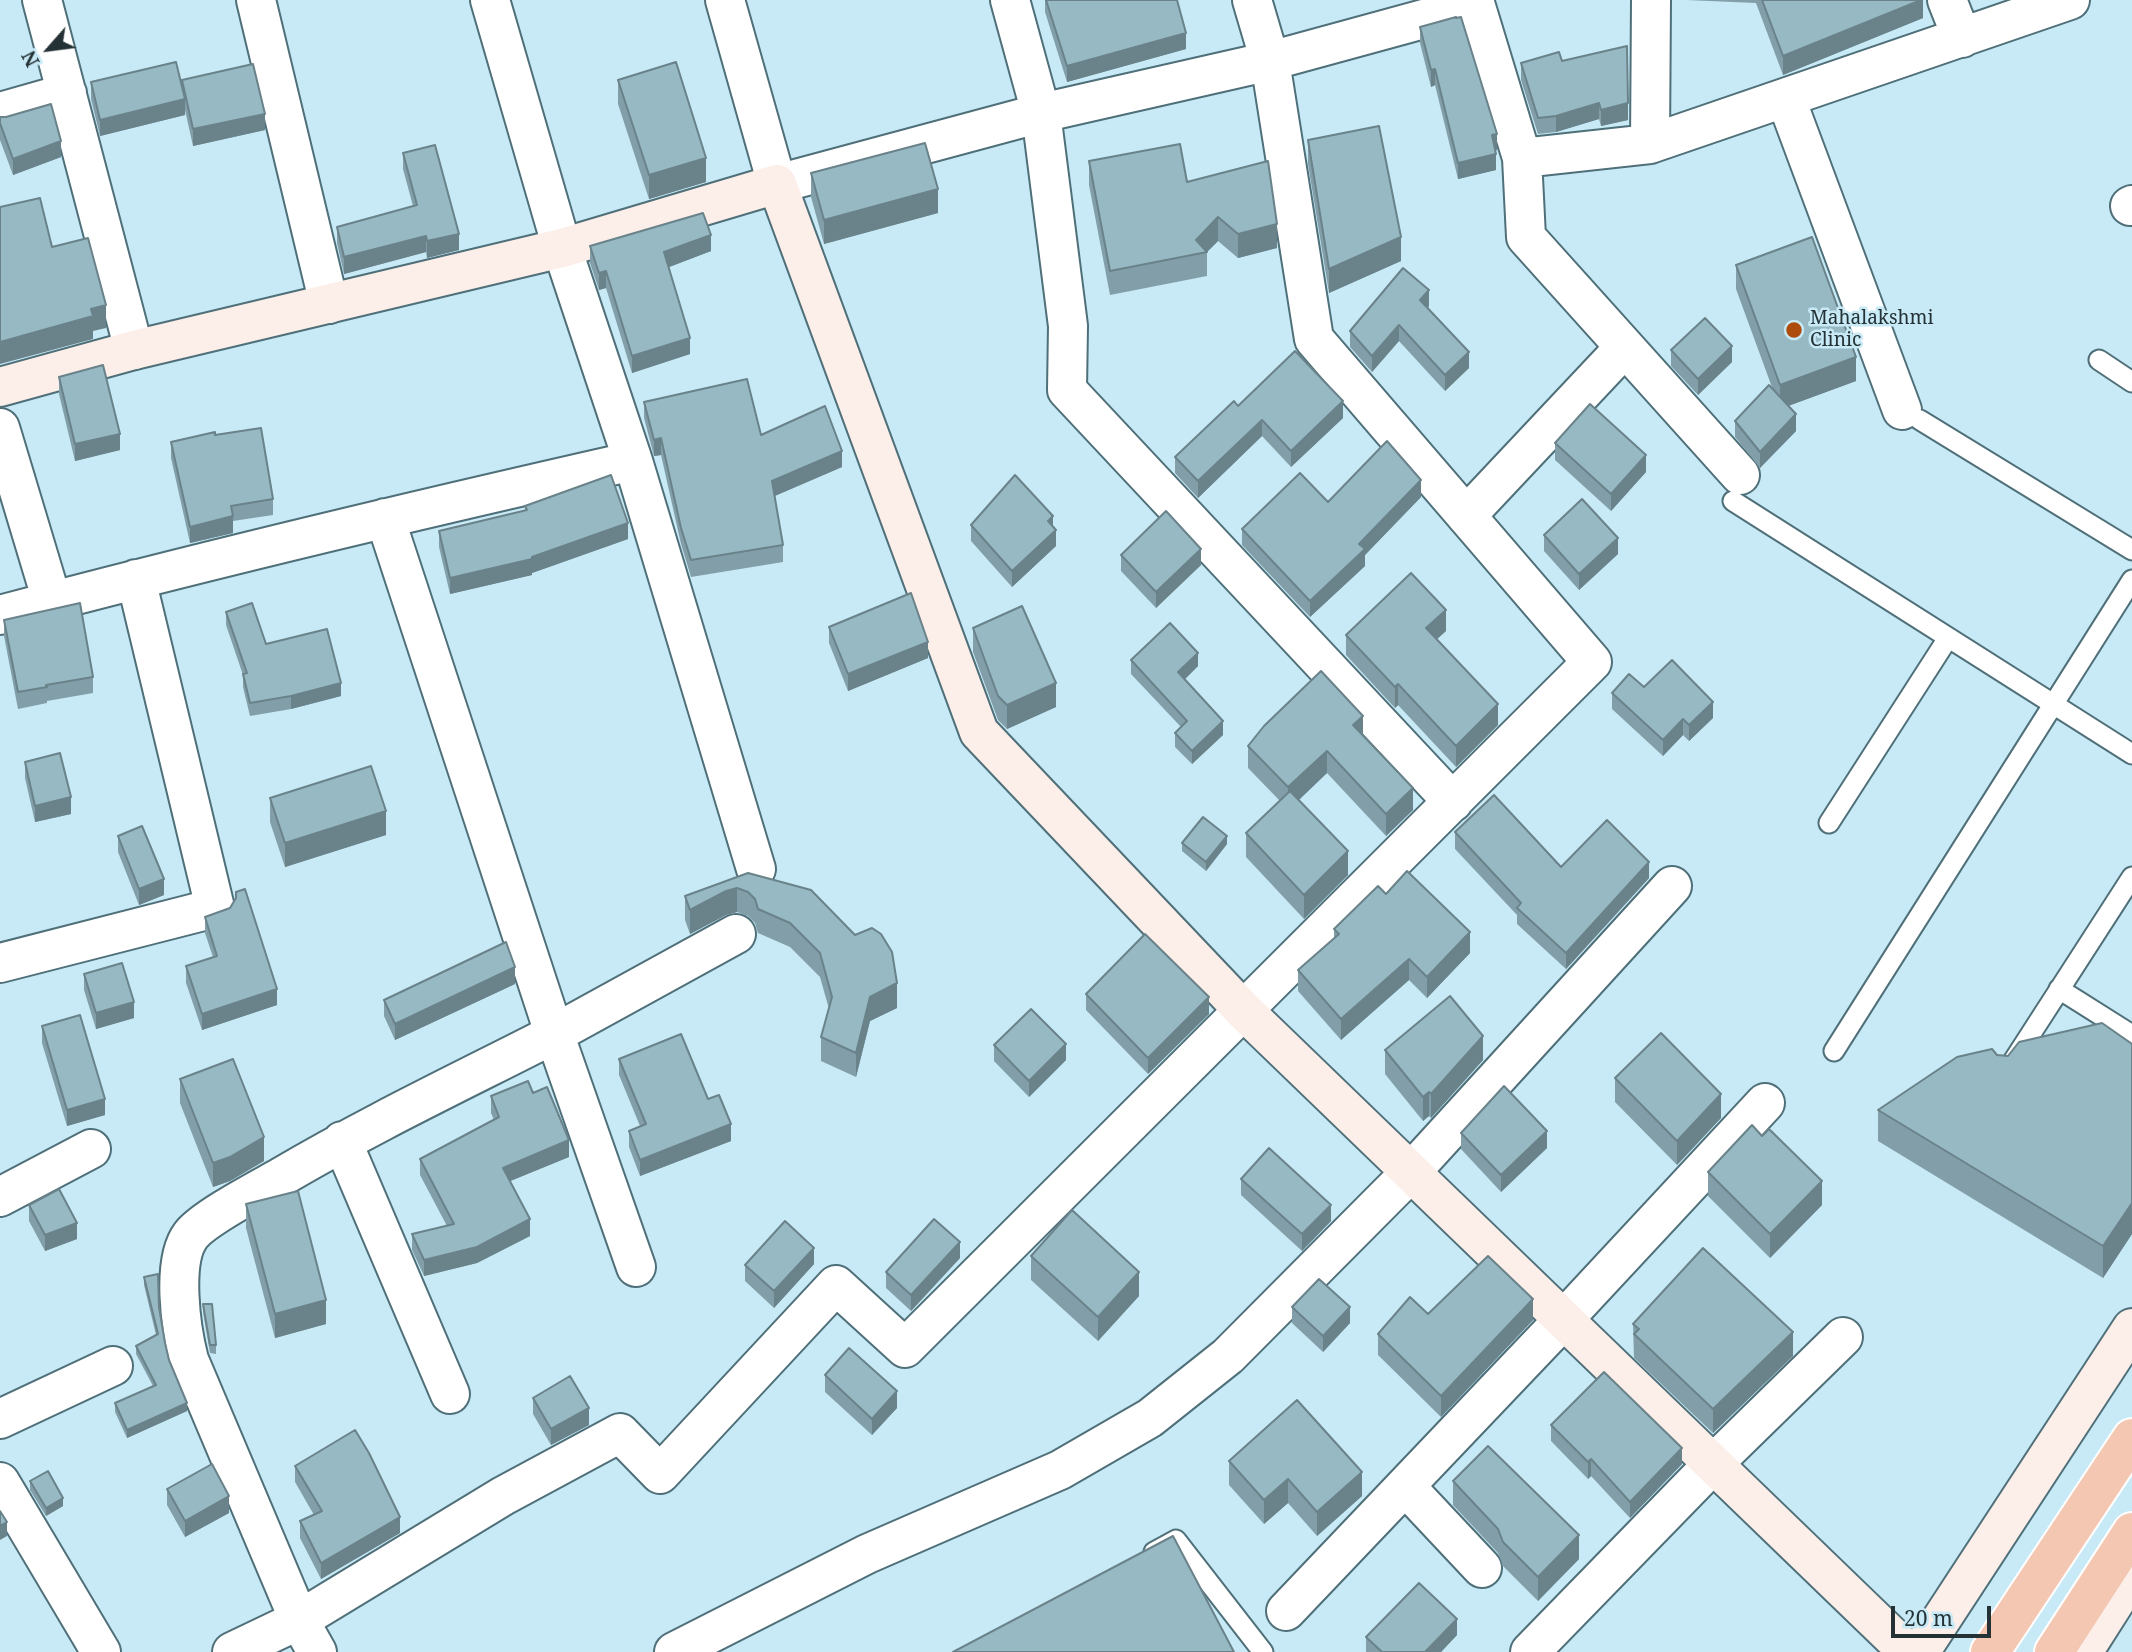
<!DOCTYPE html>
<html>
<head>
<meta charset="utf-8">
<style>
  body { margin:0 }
  #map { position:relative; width:2132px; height:1652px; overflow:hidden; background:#c7eaf6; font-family:"Noto Serif",serif }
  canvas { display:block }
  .north { position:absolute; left:14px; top:14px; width:70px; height:70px; -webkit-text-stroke:5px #c7eaf6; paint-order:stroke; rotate:242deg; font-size:19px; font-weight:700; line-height:28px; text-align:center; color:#243236 }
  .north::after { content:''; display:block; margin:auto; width:24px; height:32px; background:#243236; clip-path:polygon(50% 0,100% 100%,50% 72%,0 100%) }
  .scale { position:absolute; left:1891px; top:1606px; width:100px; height:32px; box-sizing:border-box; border:4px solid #243236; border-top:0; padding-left:9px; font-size:21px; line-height:24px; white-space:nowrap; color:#243236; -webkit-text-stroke:5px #c7eaf6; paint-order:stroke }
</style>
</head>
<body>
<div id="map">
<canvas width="2132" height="1652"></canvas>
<div class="north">N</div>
<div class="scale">20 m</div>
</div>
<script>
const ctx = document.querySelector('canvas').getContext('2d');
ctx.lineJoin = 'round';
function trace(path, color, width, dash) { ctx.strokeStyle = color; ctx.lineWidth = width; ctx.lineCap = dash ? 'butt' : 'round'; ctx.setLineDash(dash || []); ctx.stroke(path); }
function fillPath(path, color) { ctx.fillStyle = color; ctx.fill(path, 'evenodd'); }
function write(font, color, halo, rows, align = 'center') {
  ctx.font = font + ' "Noto Serif",serif'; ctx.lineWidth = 5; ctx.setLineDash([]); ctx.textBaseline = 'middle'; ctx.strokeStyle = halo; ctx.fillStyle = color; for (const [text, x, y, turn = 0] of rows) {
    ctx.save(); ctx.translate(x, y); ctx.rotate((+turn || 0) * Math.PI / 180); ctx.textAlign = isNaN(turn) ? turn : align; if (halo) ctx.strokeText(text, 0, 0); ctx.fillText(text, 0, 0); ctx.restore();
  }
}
const lane = new Path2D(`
  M2099 360 2132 382
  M1920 420 2132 550
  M1733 501 2132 754
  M1829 823 1948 638
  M2059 989 2132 1035
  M1834 1051 2132 580
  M2012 1063 2132 877
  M1154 1552 1176 1540 1263 1652`);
const street = new Path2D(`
  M42 0 134 350
  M256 0 329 304
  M490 0 562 248 633 461 756 869
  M725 0 777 184 1041 113 1270 61 1252 0
  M1010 0 1041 113 1068 326 1067 390 1453 802
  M1474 0 1522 158 1526 237 1740 475
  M1947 0 1962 38
  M1786 99 1902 410
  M0 112 67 93
  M1650 144 1651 0
  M1522 158 1650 144 2070 0
  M2130 206 2132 205
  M0 428 52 601
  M1466 516 1625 347
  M385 518 554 1033 636 1267
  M0 615C210 559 421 509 633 461
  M0 963 215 908 136 579
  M342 1141 450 1394
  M0 1197 91 1149
  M0 1419 113 1366
  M0 1482 101 1652
  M1405 1486 1482 1568
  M1286 1611 1564 1319 1765 1103
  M232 1652 299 1620 503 1496 620 1433 660 1474 836 1285 905 1348 1592 662 1314 339 1270 61 1475 5
  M317 1652 299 1620 189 1360C181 1329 171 1261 191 1235 204 1218 260 1189 281 1177 369 1125 462 1081 554 1034 615 1001 675 967 736 934
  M674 1652 867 1554 1060 1470 1150 1418 1228 1356 1411 1172 1672 886
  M1530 1652 1713 1464 1843 1337`);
const secondary = new Path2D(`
  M0 387 134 350 562 248 777 184 979 732 1244 1011 1908 1652
  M1920 1652 2132 1328
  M2083 1652 2132 1575`);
const highway = new Path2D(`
  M1990 1652 2132 1438
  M2054 1652 2132 1532`);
const wall = new Path2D(`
  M1045 0H1177L1186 49 1067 82 1045 12Z
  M1686 0H1923V18L1783 75 1756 3Z
  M1420 27 1497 150H1495L1496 170 1458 179 1435 85 1431 87 1420 43Z
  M1562 61 1628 120 1601 126 1599 119 1556 132 1538 134 1521 80V63Z
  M182 80 265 130 193 146 185 110V115L100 136 91 99V82L182 86Z
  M618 80 706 182 649 199 618 104Z
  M0 117H6L61 157 13 175 0 140Z
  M1308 140 1401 261 1329 293 1308 164Z
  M403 153 459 250 427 258 426 252 344 274 337 243V227L413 206 403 169Z
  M1089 161 1187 182 1277 248 1238 258 1218 241 1207 252V276L1110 295 1089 185Z
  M811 173 938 213 824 244 811 197Z
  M590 246 711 251 669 267 690 354 632 373 606 288 599 290 590 263Z
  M1736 265 1856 381 1788 406 1796 431 1760 468 1735 437V421L1773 390 1736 289Z
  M1429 306 1428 308 1469 368 1445 391 1399 341 1372 372 1350 347V331Z
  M1671 350 1732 362 1698 395 1671 366Z
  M59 377 120 450 75 461 59 394Z
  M644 402 761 435 842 467 775 496 783 545V562L691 577 681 544 661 455 654 456 644 418Z
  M1238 406 1343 418 1291 467 1262 436 1198 498 1175 473V457Z
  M215 435 273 499V515L233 521V533L190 543 171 458V442Z
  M1555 443 1646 472 1611 511 1555 460Z
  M1421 497 1365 555V566L1310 617 1242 545V529L1328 502Z
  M525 506 628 539 532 573V575L450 594 439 547V531L525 511Z
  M971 525 1053 527 1056 546 1012 587 971 541Z
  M1544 535 1618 554 1579 590 1544 551Z
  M1121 555 1201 565 1156 608 1121 571Z
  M226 612 266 644 341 696 291 709 250 716 243 687V675L226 625Z
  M4 620 93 677V693L47 701V703L18 709 4 636Z
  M829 627 928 658 848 691 829 643Z
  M973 628 1056 707 1007 729 998 720 973 652Z
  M1446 631 1437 639 1498 725 1456 767 1398 705 1395 708 1346 655V635Z
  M1131 660 1198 666 1184 680 1223 735 1192 764 1175 747V733L1181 727 1131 674Z
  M1644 687 1713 718 1689 741 1683 735 1663 756 1612 709V693Z
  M1363 735 1413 810 1386 836 1327 773 1299 800 1348 875 1304 919 1246 857V833L1280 801 1248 768V746Z
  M25 762 71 814 35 822 25 778Z
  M270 798 386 835 285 867 270 822Z
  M1455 832 1561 867 1649 878 1566 969 1517 924V915L1455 849Z
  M118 836 164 895 139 905 118 852Z
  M1182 843 1227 844 1206 871 1182 851Z
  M748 873 897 1008 870 1021 856 1077 821 1061V1037L829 1009 820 977 790 947 758 933 755 923 748 916 737 912 726 915 690 934 685 920V896Z
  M1386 894 1470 953 1427 998 1409 980 1341 1040 1298 991V970L1334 938V929Z
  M236 898 277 1005 202 1030 186 983V966L213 957 205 933V917L230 908Z
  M84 974 134 1018 96 1029 84 990Z
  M515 984 395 1040 384 1016V1000Z
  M1086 994 1209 1014 1148 1074 1086 1010Z
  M42 1026 105 1115 67 1126 42 1043Z
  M2132 1044V1234L2103 1278 1878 1141V1110L1997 1055 2008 1056Z
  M994 1045 1066 1060 1029 1097 994 1061Z
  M1385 1050 1483 1060 1431 1118 1429 1116 1423 1121 1385 1074Z
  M619 1059 708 1099 731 1141 640 1176 629 1147V1131L640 1126 619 1075Z
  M1615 1078 1721 1118 1677 1165 1615 1102Z
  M180 1079 264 1161 230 1181 213 1187 180 1103Z
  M533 1093 569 1157 510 1181 530 1236 477 1263 424 1276 412 1250V1234L447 1226 420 1175V1159L494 1120 491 1113V1096Z
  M1461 1133 1547 1148 1501 1192 1461 1149Z
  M1708 1172 1822 1205 1770 1258 1708 1196Z
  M1241 1179 1331 1221 1302 1251 1241 1195Z
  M246 1204 326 1324 275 1338 246 1228Z
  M29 1205 77 1239 45 1251 29 1221Z
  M1031 1256 1139 1296 1098 1341 1031 1280Z
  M960 1258 911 1311 886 1288V1272Z
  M814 1264 774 1308 745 1281V1265Z
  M144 1277 159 1307 165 1343 169 1360 187 1411 127 1438 115 1412V1403L153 1386 136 1354V1346L156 1335 144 1285Z
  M203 1304 216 1345V1354L210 1353 203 1312Z
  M1292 1307 1350 1323 1323 1352 1292 1323Z
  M1428 1314 1533 1320 1441 1417 1378 1355V1334Z
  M1633 1324 1793 1356 1713 1433 1634 1358Z
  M825 1375 897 1408 872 1435 825 1392Z
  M533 1398 589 1425 551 1445 533 1414Z
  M1551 1425 1682 1464 1630 1518 1591 1476 1588 1479 1551 1441Z
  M1229 1461 1362 1496 1317 1536 1288 1503 1264 1524 1229 1485Z
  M295 1466 400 1533 321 1579 300 1538V1521L314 1515 295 1482Z
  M30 1481 63 1506 46 1516 30 1490Z
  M1453 1481 1579 1559 1538 1601 1503 1566 1498 1553 1453 1505Z
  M167 1489 229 1513 185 1537 167 1505Z
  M1457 1635 1441 1652H1366V1637Z`);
const shadedWall = new Path2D(`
  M1921 0H1923V18L1783 75V56Z
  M1186 33V49L1067 82V66Z
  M1435 69V85L1431 87V70Z
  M185 99V115L100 136V120Z
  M1599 103V119L1556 132V116Z
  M1628 103V120L1601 126V110Z
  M265 114V130L193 146V129Z
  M1497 134V150L1492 151V135Z
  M61 141V157L13 175V159Z
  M1496 154V170L1458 179V163Z
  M706 158V182L649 199V175Z
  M938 189V213L824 244V220Z
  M1218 217V241L1207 252 1196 240Z
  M1277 224V248L1238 258V234Z
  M459 234V250L427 258V241Z
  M711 235V251L664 269V252Z
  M426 236V252L344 274V257Z
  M1401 237V261L1329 293V269Z
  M606 271V288L599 290V273Z
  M1429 290V306L1420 316V300Z
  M106 305V328L93 331V339L0 364V342L91 309Z
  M1399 325V341L1372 372V356Z
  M690 338V354L632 373V356Z
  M1732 346V362L1698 395V379Z
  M1469 352V368L1445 391V375Z
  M1856 357V381L1780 409V385Z
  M1343 401V418L1291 467V451Z
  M1796 414V431L1760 468V452Z
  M1262 420V436L1198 498V481Z
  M120 434V450L75 461V444Z
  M661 438V455L654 456V440Z
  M842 451V467L772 497V481Z
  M1646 455V472L1611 511V494Z
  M1421 480V497L1365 555V566L1310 617V601L1359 544Z
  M233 516V533L190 543V527Z
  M1053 516V532L1048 521Z
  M628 523V539L532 573V575L450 594V578L532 557Z
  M1056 530V546L1012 587V571Z
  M1618 538V554L1579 590V574Z
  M1201 549V565L1156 608V592Z
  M1446 610V631L1426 649V628Z
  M928 642V658L848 691V674Z
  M1198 653V666L1178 686V672Z
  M341 683V696L291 709V696Z
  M1056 683V707L1007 729V705Z
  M1398 684V705L1395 708V687Z
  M1713 702V718L1689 741V725Z
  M1498 704V725L1456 767V746Z
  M1363 716V738L1353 725Z
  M1683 719V735L1663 756V740Z
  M1223 721V735L1192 764V751Z
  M1327 751V773L1288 810V787Z
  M1413 788V810L1386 836V814Z
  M71 797V814L35 822V806Z
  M386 811V835L285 867V843Z
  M1227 836V844L1206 871V862Z
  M1348 851V875L1304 919V895Z
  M1649 862V878L1566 969V953Z
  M164 879V895L139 905V889Z
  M737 888V912L726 915 690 934V910L726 891Z
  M1470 932V953L1427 998V977Z
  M1409 959V980L1341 1040V1019Z
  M515 967V984L395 1040V1024Z
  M897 983V1008L870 1021 856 1077V1053L870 997Z
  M277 989V1005L202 1030V1014Z
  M1209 997V1014L1148 1074V1058Z
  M134 1002V1018L96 1029V1013Z
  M1483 1036V1060L1431 1118V1094Z
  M1066 1044V1060L1029 1097V1081Z
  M1429 1092V1116L1423 1121V1097Z
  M1721 1094V1118L1677 1165V1141Z
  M105 1099V1115L67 1126V1110Z
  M731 1124V1141L640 1176V1160Z
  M1547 1131V1148L1501 1192V1175Z
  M264 1137V1161L230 1181 213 1187V1163Z
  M569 1140V1157L503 1184V1168Z
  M1822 1181V1205L1770 1258V1234Z
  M2132 1203V1234L2103 1278V1246Z
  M1331 1205V1221L1302 1251V1234Z
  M530 1219V1236L477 1263 424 1276V1260Z
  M77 1223V1239L45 1251V1235Z
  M960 1242V1258L911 1311V1295Z
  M814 1248V1264L774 1308V1291Z
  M1139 1272V1296L1098 1341V1317Z
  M1533 1299V1320L1441 1417V1396Z
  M326 1300V1324L275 1338V1314Z
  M1350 1307V1323L1323 1352V1336Z
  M1793 1332V1356L1713 1433V1409Z
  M897 1391V1408L872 1435V1419Z
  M187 1403V1411L127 1438V1430Z
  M589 1408V1425L551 1445V1429Z
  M1682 1448V1464L1630 1518V1502Z
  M1591 1459V1476L1588 1479V1462Z
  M1362 1472V1496L1317 1536V1512Z
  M1288 1479V1503L1264 1524V1500Z
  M229 1496V1513L185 1537V1521Z
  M63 1498V1506L46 1516V1508Z
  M400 1517V1533L321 1579V1563Z
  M7 1522V1536L0 1540V1526Z
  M1579 1535V1559L1538 1601V1577Z
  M1457 1619V1635L1441 1652H1425Z`);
const building = new Path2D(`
  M1046 0H1177L1186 33 1067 66Z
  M1762 0H1921L1783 56Z
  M1456 17V18L1461 17 1497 134 1492 135 1496 154 1458 163 1435 69 1431 70 1420 27Z
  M1627 46 1628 103 1601 110 1599 103 1556 116 1538 118 1521 63 1559 52 1562 61Z
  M176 62 185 99 100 120 91 82Z
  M676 62 706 158 649 175 618 80Z
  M253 64 265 114 193 129 182 80Z
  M51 104 61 141 13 159 0 123V117H6Z
  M1379 126 1401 237 1329 269 1308 140Z
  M925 143 938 189 824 220 811 173Z
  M1180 144 1187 182 1268 161 1277 224 1238 234 1218 217 1196 240 1207 252 1110 271 1089 161Z
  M435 145 459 234 427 241 426 236 344 257 337 227 417 205 403 153Z
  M40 198 52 247 88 238 106 305 91 309 93 316 0 342V207Z
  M703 213 711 235 664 252 690 338 632 356 606 271 599 273 590 246Z
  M1812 237 1856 357 1780 385 1736 265Z
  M1403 268 1429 290 1420 300 1469 352 1445 375 1399 325 1372 356 1350 331Z
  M1705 318 1732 346 1698 379 1671 350Z
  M1295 351 1343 401 1291 451 1262 420 1198 481 1175 457 1234 401 1238 406Z
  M103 365 120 434 75 444 59 377Z
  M747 379 761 435 825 406 842 451 772 481 783 545 691 560 681 528 661 438 654 440 644 402Z
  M1769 385 1796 414 1760 452 1735 421Z
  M1590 404 1646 455 1611 494 1555 443Z
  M261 428 273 499 231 506 233 516 190 527 171 442 215 432V435Z
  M1387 441 1421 480 1359 544 1365 549 1310 601 1242 529 1300 473 1328 502Z
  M611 475 628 523 532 557V559L450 578 439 531 527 510 525 506Z
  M1015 475 1053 516 1048 521 1056 530 1012 571 971 525Z
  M1582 499 1618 538 1579 574 1544 535Z
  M1166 511 1201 549 1156 592 1121 555Z
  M1411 573 1446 610 1426 628 1498 704 1456 746 1398 684 1395 687 1346 635Z
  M911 593 928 642 848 674 829 627Z
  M80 603 93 677 46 685 47 687 18 692 4 620Z
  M252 603 266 644 327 629 341 683 291 696 250 703 243 674 247 673 226 612Z
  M1022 606 1056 683 1007 705 998 696 973 628Z
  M1170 623 1198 653 1178 672 1223 721 1192 751 1175 733 1187 721 1131 660Z
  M1672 660 1713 702 1689 725 1683 719 1663 740 1612 693 1629 674 1644 687Z
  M1321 671 1363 716 1353 725 1413 788 1386 814 1327 751 1288 787 1248 746 1264 726Z
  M60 753 71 797 35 806 25 762Z
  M371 766 386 811 285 843 270 798Z
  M1290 791 1348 851 1304 895 1246 833Z
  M1494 795 1561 867 1607 820 1649 862 1566 953 1517 908 1521 903 1455 832Z
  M1203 817 1227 836 1206 862 1182 843Z
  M142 826 164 879 139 889 118 836Z
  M1407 871 1470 932 1427 977 1409 959 1341 1019 1298 970 1339 934 1334 929 1378 886 1386 894Z
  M748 873 811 890 855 935 872 928 881 934 892 952 897 983 870 997 856 1053 821 1037 832 997 820 953 790 923 758 909 755 899 748 892 737 888 726 891 690 910 685 896Z
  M245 889 277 989 202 1014 186 966 217 956 205 917 230 908 236 898V892Z
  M1145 934 1209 997 1148 1058 1086 994Z
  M506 942 515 967 395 1024 384 1000Z
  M122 963 134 1002 96 1013 84 974Z
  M1450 996 1483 1036 1431 1094 1429 1092 1423 1097 1385 1050Z
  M1031 1009 1066 1044 1029 1081 994 1045Z
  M80 1015 105 1099 67 1110 42 1026Z
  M2102 1023 2132 1044V1203L2103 1246 1878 1110 1957 1057 1992 1049 1997 1055 2008 1056 2019 1042Z
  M1661 1033 1721 1094 1677 1141 1615 1078Z
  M681 1034 708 1099 719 1095 731 1124 640 1160 629 1131 646 1124 619 1059Z
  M233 1059 264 1137 230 1157 213 1163 180 1079Z
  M528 1081 533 1093 547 1087 569 1140 503 1168 530 1219 477 1247 424 1260 412 1234 454 1224 420 1159 499 1117 491 1096Z
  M1504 1086 1547 1131 1501 1175 1461 1133Z
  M1752 1125 1762 1136 1769 1129 1822 1181 1770 1234 1708 1172Z
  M1269 1148 1331 1205 1302 1234 1241 1179Z
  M59 1189 77 1223 45 1235 29 1205Z
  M298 1191 326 1300 275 1314 246 1204Z
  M1072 1210 1139 1272 1098 1317 1031 1256Z
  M934 1219 960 1242 911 1295 886 1272Z
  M785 1221 814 1248 774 1291 745 1265Z
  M1703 1248 1793 1332 1713 1409 1634 1334 1639 1329 1633 1324Z
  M1488 1256 1533 1299 1441 1396 1378 1334 1410 1297 1428 1314Z
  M158 1274 159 1307 165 1343 169 1360 187 1403 127 1430 115 1403 156 1385 136 1346 158 1334 144 1277Z
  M1319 1279 1350 1307 1323 1336 1292 1307Z
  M203 1304H212L216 1345H210Z
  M849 1348 897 1391 872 1419 825 1375Z
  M1604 1372 1682 1448 1630 1502 1591 1459 1588 1462 1551 1425Z
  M570 1376 589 1408 551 1429 533 1398Z
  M1297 1400 1362 1472 1317 1512 1288 1479 1264 1500 1229 1461Z
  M355 1430 369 1453 400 1517 321 1563 300 1521 322 1511 295 1466Z
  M1488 1446 1579 1535 1538 1577 1503 1542 1498 1529 1453 1481Z
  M212 1464 229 1496 185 1521 167 1489Z
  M48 1471 63 1498 46 1508 30 1481Z
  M0 1511 7 1522 0 1526Z
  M1173 1536 1234 1652H953Z
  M1419 1583 1457 1619 1425 1652H1382L1366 1637Z`);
const markers = [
  [1794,330,9,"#ae4c0e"]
];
const poiNames = [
  ["Mahalakshmi",1810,319],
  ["Clinic",1810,341]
];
trace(lane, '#4f6f79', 23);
trace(street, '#4f6f79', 42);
trace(secondary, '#4f6f79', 42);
trace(highway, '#fff', 42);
trace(lane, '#fff', 19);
trace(street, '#fff', 38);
trace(secondary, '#fceee8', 38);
trace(highway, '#f4c7b2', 38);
fillPath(wall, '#829fa9');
fillPath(shadedWall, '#6a8289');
fillPath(building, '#97b9c4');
trace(building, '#6a8289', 2);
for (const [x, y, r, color] of markers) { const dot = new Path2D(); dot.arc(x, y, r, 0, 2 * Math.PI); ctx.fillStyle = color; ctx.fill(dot); trace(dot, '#c7eaf6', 2.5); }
write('19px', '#243236', '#c7eaf6', poiNames, 'left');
</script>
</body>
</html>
